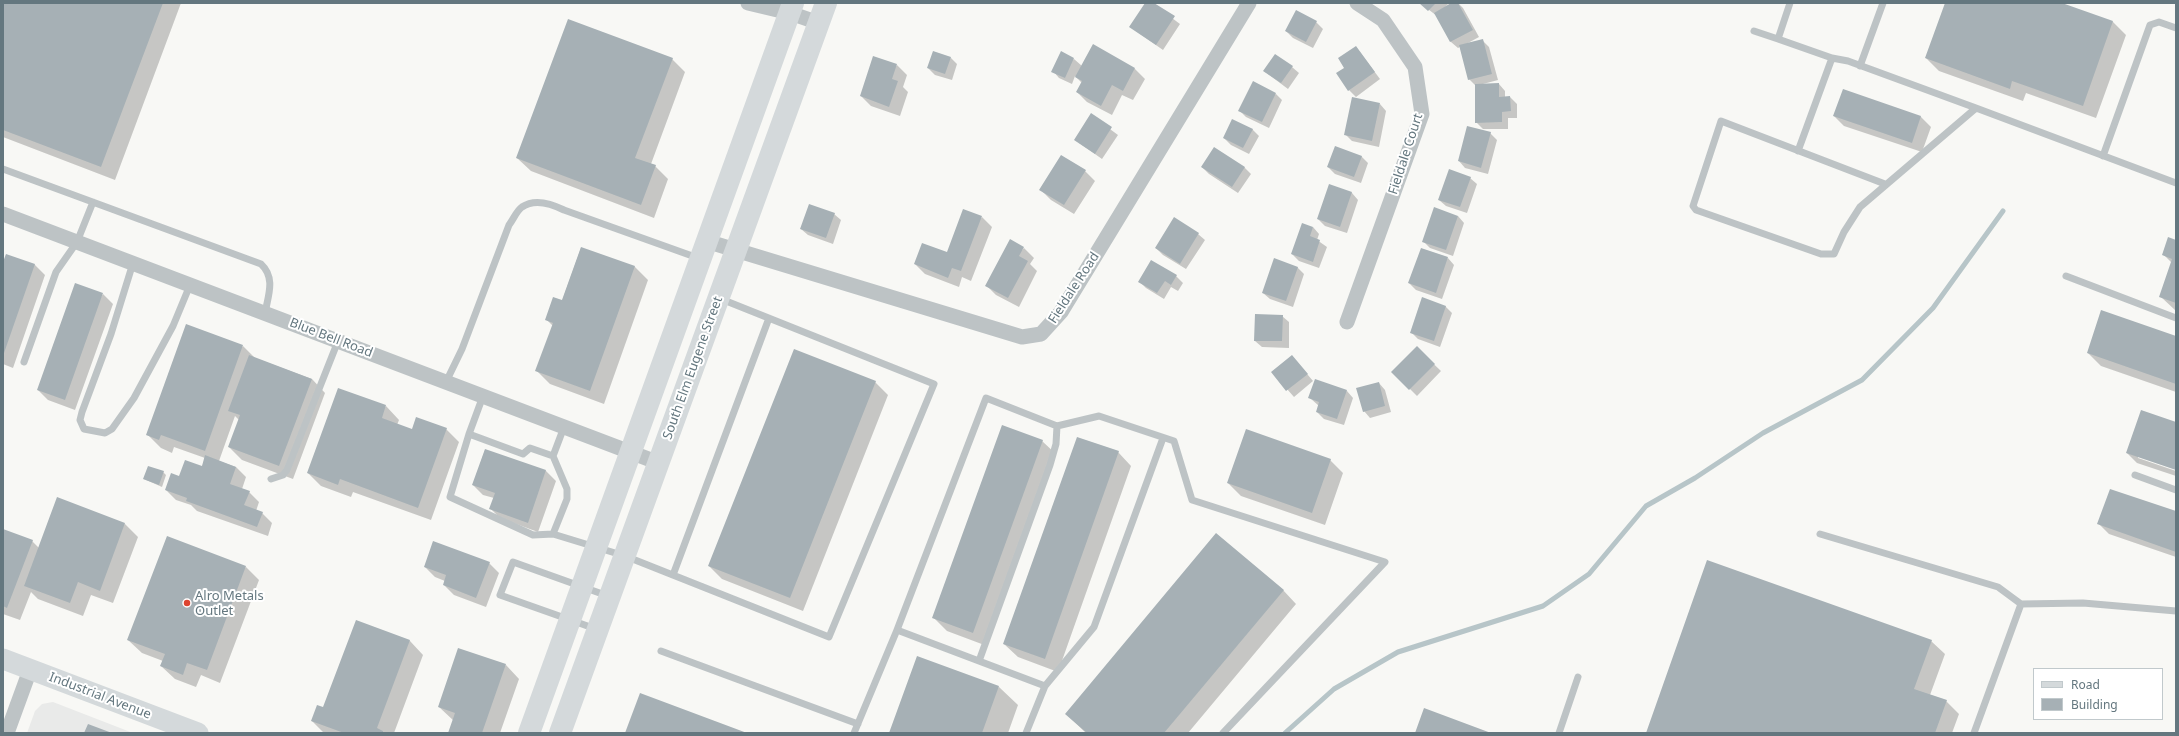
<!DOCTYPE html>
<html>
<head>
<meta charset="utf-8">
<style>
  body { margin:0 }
  #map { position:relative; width:2179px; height:736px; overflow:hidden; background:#f8f8f5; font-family:"Noto Sans",sans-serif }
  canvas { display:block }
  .frame { position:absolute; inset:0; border:4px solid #64777f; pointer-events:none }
  .legend { position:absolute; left:2033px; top:668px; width:130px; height:52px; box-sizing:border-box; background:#fff; border:1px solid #c1c9cc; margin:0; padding:5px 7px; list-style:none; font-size:12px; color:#64777f }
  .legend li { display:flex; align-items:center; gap:8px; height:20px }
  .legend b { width:20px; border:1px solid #c1c9cc }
</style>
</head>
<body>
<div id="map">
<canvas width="2179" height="736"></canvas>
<div class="frame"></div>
<ul class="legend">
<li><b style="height:5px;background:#d4d9db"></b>Road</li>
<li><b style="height:11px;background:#a6b0b5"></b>Building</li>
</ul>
</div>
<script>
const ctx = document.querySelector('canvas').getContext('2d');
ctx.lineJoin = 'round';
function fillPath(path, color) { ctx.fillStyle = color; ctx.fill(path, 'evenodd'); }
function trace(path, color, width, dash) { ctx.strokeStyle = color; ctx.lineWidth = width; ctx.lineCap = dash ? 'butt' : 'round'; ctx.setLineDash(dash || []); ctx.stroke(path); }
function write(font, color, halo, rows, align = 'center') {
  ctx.font = font + ' "Noto Sans",sans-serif'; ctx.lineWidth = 4; ctx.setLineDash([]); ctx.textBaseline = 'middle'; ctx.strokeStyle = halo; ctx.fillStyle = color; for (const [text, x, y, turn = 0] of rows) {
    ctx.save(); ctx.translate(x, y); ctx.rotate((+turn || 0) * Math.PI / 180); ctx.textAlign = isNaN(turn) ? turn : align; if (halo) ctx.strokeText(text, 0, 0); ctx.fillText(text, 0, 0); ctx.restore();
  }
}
const built = new Path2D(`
  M53 702 133 733H27L35 711 42 704Z`);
const shadow = new Path2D(`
  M3 3H181L115 180 3 137Z
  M1146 3H1152L1180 24 1163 50 1130 27Z
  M1420 3H1449L1444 8 1458 3 1463 8 1479 37 1468 43 1482 40 1489 47 1498 80 1483 84H1499L1505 91V98L1510 97 1517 104V118H1508V129H1483L1476 122V86L1469 79 1460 47 1458 48 1451 42 1437 16Z
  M1946 3H2059L2113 22 2126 35 2096 118 2026 93 2023 101 1939 71 1926 58Z
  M1297 12 1316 22 1323 29 1313 48 1293 38 1286 31Z
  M1093 46 1135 69 1145 79 1133 100 1122 95 1112 115 1087 102 1077 92 1082 83 1075 76 1072 84 1059 78 1053 71 1074 59 1082 66Z
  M1356 47 1380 79 1356 97 1349 90 1346 68Z
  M951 58 957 64 952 80 935 75 928 68Z
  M672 59 685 72 651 164 655 166 668 179 654 218 531 171 517 158Z
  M897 65 907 75 903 87 908 92 900 116 871 106 861 96Z
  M1292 67 1299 73 1288 89 1264 71Z
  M1276 94 1282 100 1269 128 1246 117 1239 110Z
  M1380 104 1386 111 1379 147 1352 141 1345 134Z
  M1091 115 1118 135 1102 159 1075 140Z
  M1834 116 1921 117 1931 127 1922 152 1844 126Z
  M1252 129 1259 136 1249 154 1231 145 1224 138Z
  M1490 133 1497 140 1488 174 1465 168 1459 161Z
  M1361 156 1368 163 1361 183 1335 174 1328 167Z
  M1202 167H1244L1251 174 1238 193 1209 174Z
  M1085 171 1095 181 1074 214 1051 200 1041 190Z
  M1470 178 1477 184 1467 213 1446 206 1439 200Z
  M1329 186 1352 193 1358 200 1347 233 1325 226 1318 219Z
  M834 214 841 220 833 244 808 235 801 229Z
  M1458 216 1464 223 1453 256 1430 248 1424 242Z
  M982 217 992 227 971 281 962 277 959 287 925 274 915 264 947 253Z
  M1313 227 1319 234 1317 240 1327 247 1319 268 1299 261 1292 254Z
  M1198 234 1205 240 1186 269 1163 255 1156 248Z
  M2176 241V311L2160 296 2172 263 2163 254Z
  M581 248 635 267 648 280 604 404 550 384 537 371 553 326 546 319 562 301Z
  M1024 248 1034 258 1030 264 1037 271 1019 307 996 295 986 285Z
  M6 255 35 265 45 275 13 368 3 364V265Z
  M1448 258 1454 265 1442 299 1416 290 1409 283Z
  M1297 267 1304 274 1293 307 1270 299 1263 293Z
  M1176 276 1183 283 1178 291 1171 287 1164 299 1146 288 1139 281Z
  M103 294 113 304 75 410 48 400 38 390Z
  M1445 306 1452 313 1440 347 1418 339 1411 332Z
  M1282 316 1289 322V348L1262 347 1255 341Z
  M2176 337V392L2101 366 2088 353Z
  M243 346 255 358 312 379 325 393 293 479 242 460 229 447 239 420 235 416 219 461 236 467 246 477 242 489 249 492 259 502 256 511 262 513 272 523 268 536 197 511 191 505 176 500 166 490 179 477 202 467 205 458 174 447 172 453 161 448 148 435Z
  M1417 348 1441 371 1417 396 1393 372Z
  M1292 356 1313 381 1294 397 1272 372Z
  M875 382 888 395 803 611 722 579 709 566Z
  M1379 383 1385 390 1391 412 1370 418 1364 411Z
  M1347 391 1353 398 1344 425 1324 419 1317 412 1319 406 1310 398Z
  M386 406 399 420 397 425 413 430 446 429 459 442 431 520 353 492 351 497 321 486 308 473Z
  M2176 423V469L2138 456V458L2176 471V476L2137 463 2127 453Z
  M1042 441 1056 454 987 646 947 631 934 618Z
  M485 450 546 471 556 481 538 532 500 518 490 508 494 498 483 495 473 485Z
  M1118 452 1131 466 1058 672 1018 657 1004 644Z
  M1330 460 1343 473 1325 525 1241 496 1228 483Z
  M163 472 166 475 162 487 144 479Z
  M2176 512V557L2109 534 2099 524Z
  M125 524 138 537 113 603 91 595 83 616 38 599 31 592 20 620 3 614V530L32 541 39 548Z
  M489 563 499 573 486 607 454 595 444 585 445 581 435 577 425 567Z
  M246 567 259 580 220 683 201 675 196 687 175 679 161 666 163 661 142 653 128 640Z
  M1283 590 1296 604 1188 733H1086L1066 714Z
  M356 622 410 641 423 655 394 733H324L312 721 324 709Z
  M1931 641 1945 654 1930 695 1946 701 1959 714 1952 733H1647Z
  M506 665 519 679 500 733H449L454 721 439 707Z
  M999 687 1018 705 1008 733H890Z`);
const stream = new Path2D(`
  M1285 733 1334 689 1398 652 1543 606 1589 574 1646 506 1695 478 1763 433 1862 380 1933 308 2003 211`);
const building = new Path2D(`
  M3 3H163L101 167 3 130Z
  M1145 3H1154L1175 16 1156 45 1129 27Z
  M1419 3H1436L1428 11Z
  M1451 3H1458L1473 30 1450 42 1434 13Z
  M1945 3H2062L2113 21 2083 106 2012 81 2010 89 1925 58Z
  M1296 10 1317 21 1306 42 1285 31Z
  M568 19 673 58 635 158 656 165 641 205 516 158Z
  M1483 39 1492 74 1468 80 1459 45Z
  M1093 44 1135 68 1123 91 1112 85 1101 106 1076 92 1082 81 1075 77Z
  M1356 46 1375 72 1348 91 1336 73 1344 68 1338 58Z
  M933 51 951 57 945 74 927 68Z
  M1061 51 1074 58 1065 78 1051 72Z
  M1275 54 1293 66 1281 83 1263 71Z
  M873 56 897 64 892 79 898 81 889 107 860 96Z
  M1253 81 1276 93 1262 122 1238 111Z
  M1499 83V97L1510 96 1511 111 1502 112V122L1475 123V84Z
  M1843 89 1921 116 1912 143 1833 116Z
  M1352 97 1380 103 1372 141 1344 135Z
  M1091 113 1112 127 1095 154 1074 140Z
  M1232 119 1253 129 1243 148 1223 138Z
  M1467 126 1491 132 1481 168 1458 161Z
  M1335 146 1362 156 1354 177 1327 167Z
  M1214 147 1245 167 1232 187 1201 167Z
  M1061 155 1086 170 1064 205 1039 190Z
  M1449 169 1471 177 1460 207 1438 200Z
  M1329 184 1352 192 1340 227 1317 219Z
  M809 204 835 213 826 238 800 229Z
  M1434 207 1458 216 1446 250 1422 242Z
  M963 209 982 216 961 271 952 268 948 278 914 264 922 243 947 252Z
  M1174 217 1199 233 1180 264 1155 248Z
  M1302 223 1313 227 1310 236 1320 240 1313 262 1291 254Z
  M2168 237 2176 240V303L2159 297 2172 259 2162 255Z
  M1010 239 1024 247 1019 256 1028 261 1008 298 985 286Z
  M581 247 635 266 590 391 535 371 553 323 545 320 553 297 562 300Z
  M1421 248 1448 257 1436 293 1408 283Z
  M6 254 35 264 3 356V262Z
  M1274 258 1298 267 1286 301 1262 293Z
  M1151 260 1177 275 1171 285 1165 281 1157 293 1138 282Z
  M75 283 103 293 65 400 37 390Z
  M1422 297 1446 306 1434 341 1410 333Z
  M2101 310 2176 336V384L2087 353Z
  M1255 314 1283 315 1282 341H1254Z
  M186 324 243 345 205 451 161 435 159 440 146 435Z
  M1417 346 1435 364 1409 390 1391 372Z
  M794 349 876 381 790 598 708 566Z
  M249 355 312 379 279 466 228 447 240 415 228 411Z
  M1292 355 1308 374 1286 391 1271 372Z
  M1315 379 1347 390 1337 419 1316 412 1319 402 1308 398Z
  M1379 382 1385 406 1363 412 1356 388Z
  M338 388 386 405 382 418 412 429 416 417 447 428 418 508 340 479 338 485 307 473Z
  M2141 410 2176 422V470L2126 453Z
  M1002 425 1043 440 973 633 932 618Z
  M1246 429 1331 459 1312 513 1227 483Z
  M1077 437 1119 451 1045 659 1003 644Z
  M485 449 546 470 528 523 489 509 495 493 472 485Z
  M205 455 236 467 230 484 250 491 244 505 263 512 257 527 186 501 187 498 165 490 171 473 179 476 185 460 202 466Z
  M148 466 164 471 159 485 143 479Z
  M2110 489 2176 511V552L2097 524Z
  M57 497 125 523 100 591 78 582 70 603 24 586Z
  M3 529 33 540 7 608 3 606Z
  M1216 533 1284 590 1164 733H1087L1065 714Z
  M167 536 246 566 207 670 187 663 183 675 160 666 165 654 127 640Z
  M433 541 490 562 476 598 443 585 446 575 424 567Z
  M1707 560 1932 640 1914 689 1947 700 1935 733H1646Z
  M356 620 410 640 377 728 383 731V733H344L311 721 317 705 323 707Z
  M458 648 506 664 482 733H448L455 713 438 707Z
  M917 656 999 686 982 733H889Z
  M640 693 747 733H625Z
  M1424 708 1491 733H1415Z
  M88 724 112 733H84Z`);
const lane = new Path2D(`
  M1790 3 1778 39 1832 58
  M1754 31 1778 39
  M1860 66 1883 3
  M1798 151 1832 58 1848 61 1976 108
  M2103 156 2150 25 2159 22 2176 28
  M3 169 261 264C276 278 268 296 265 313
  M1885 184 1721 121 1693 206 1696 210 1821 254H1834L1844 232 1860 207 1976 108 2176 183
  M133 263 111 334 82 412 80 420 84 429 105 433 112 429 134 398 173 326 190 285
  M2066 276 2176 318
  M24 362 56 272 77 242 93 202
  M446 382 462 349 509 225C513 220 517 210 522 207 535 198 552 204 564 210L698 258
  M483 396 469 434 523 454 530 448 553 456
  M564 427 553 456 567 489V499L553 534 625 556 829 637 934 384 721 299
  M469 434 450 497 533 535 553 534
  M2135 475 2176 490
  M271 479 283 475 287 470 338 341
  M1820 534 1998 587 2021 604 1974 733
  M673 575 769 318
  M2021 604 2083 603 2176 611
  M596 629 500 595 513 562 608 596
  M897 630 986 398 1057 426 1099 416 1174 441 1192 500 1385 562 1223 733
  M661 651 858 724
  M979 661 1050 465 1056 444 1057 426
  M1045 686 1094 627 1163 438
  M854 733 897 630 1045 686 1026 733
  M1559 733 1578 677`);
const street = new Path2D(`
  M748 3 790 13 819 23
  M3 214 659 463
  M706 241 1022 337 1041 334 1061 312 1249 3
  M1347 322 1422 114 1415 67 1383 20 1357 3
  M7 733 30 670`);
const secondary = new Path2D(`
  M3 659 198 733`);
const primary = new Path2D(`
  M529 733 793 3
  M560 733 826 3`);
const markers = [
  [187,603,4,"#dd4430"]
];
const streetNames = [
  ["Fieldale Court",1406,154,-72],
  ["Fieldale Road",1074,288,-57],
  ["Blue Bell Road",331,338,21],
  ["South Elm Eugene Street",693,368,-70],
  ["Industrial Avenue",100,696,21]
];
const poiNames = [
  ["Alro Metals",195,596],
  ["Outlet",195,611]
];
fillPath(built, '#e9eae9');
fillPath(shadow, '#0003');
trace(stream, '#b7c5c8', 5);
fillPath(building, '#a6b0b5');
trace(lane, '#bdc3c5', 7);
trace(street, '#bdc3c5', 15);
trace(secondary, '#d4d9db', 21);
trace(primary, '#d4d9db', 22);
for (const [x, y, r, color] of markers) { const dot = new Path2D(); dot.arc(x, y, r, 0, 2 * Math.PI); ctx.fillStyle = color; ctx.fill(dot); trace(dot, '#fff', 1.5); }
write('13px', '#64777f', '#fff', streetNames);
write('13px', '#64777f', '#fff', poiNames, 'left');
</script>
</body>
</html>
